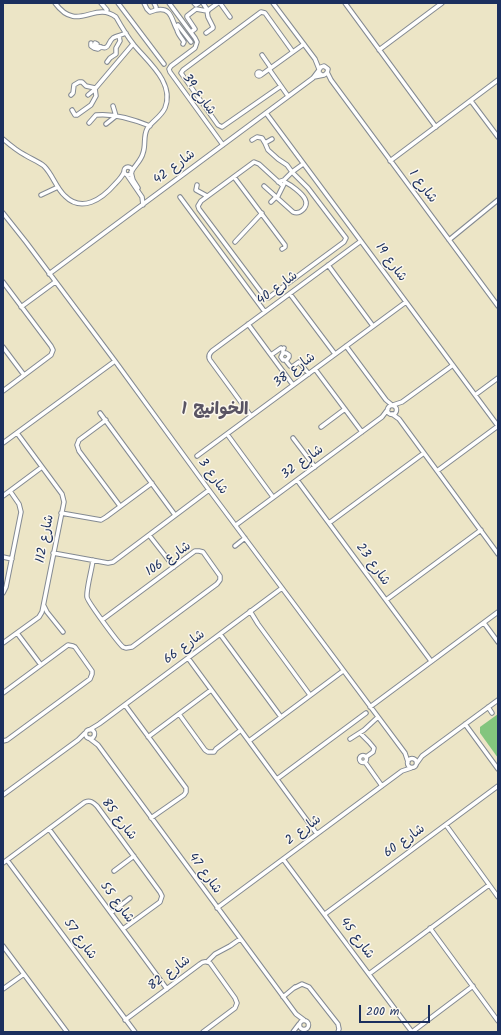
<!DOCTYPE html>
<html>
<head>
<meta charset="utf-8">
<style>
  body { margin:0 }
  #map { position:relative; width:501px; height:1035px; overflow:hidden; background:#ece5c6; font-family:Kalam,sans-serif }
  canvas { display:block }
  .frame { position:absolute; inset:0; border:4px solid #1b2f5e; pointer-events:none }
  .scale { position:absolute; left:359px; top:1005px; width:71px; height:18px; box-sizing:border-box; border:2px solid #1b2f5e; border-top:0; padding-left:5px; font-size:12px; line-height:14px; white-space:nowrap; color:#1b2f5e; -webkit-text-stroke:3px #fbf7ec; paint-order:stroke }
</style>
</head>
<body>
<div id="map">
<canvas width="501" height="1035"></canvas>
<div class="frame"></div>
<div class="scale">200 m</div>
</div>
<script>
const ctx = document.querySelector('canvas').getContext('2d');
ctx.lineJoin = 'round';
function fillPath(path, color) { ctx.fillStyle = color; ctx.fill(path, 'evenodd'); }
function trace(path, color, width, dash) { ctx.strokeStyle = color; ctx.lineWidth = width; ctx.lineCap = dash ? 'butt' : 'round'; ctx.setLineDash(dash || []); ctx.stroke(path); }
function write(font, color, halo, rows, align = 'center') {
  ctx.font = font + ' Kalam,"Playpen Sans Arabic",sans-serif'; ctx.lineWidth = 3; ctx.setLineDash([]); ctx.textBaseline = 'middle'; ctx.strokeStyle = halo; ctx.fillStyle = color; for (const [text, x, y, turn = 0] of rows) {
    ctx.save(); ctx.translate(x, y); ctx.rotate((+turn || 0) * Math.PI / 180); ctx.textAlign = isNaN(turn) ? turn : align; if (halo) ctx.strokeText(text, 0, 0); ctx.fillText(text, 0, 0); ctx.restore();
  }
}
const green = new Path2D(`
  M498 714V758L480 733V727Z`);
const minor = new Path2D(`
  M55 3C78 34 94 0 116 17 121 26 127 36 134 45 148 62 175 83 165 108 161 117 152 121 147 129 143 137 146 145 143 153 141 161 135 165 132 171
  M101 3 107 10
  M118 3 164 64
  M144 3 147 9 150 12 156 10V7L154 3
  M169 3 195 38 197 42 195 48 171 66 169 69 170 72 223 145
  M194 3 196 5 199 3
  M203 3 208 11
  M220 3 230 17
  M273 3 315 59 319 69
  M345 3 436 127
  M156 10C172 7 171 19 177 30 178 35 182 38 184 42L183 44
  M178 25 191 42
  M191 32 195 29 187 17V16L196 9 207 11 218 3
  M206 33 213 28V27L208 17 207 11
  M91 43V46L94 48 98 49 101 47
  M95 43 97 44 96 46H94Z
  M97 46C111 51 106 44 113 38 116 36 122 35 126 33
  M379 50 442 3
  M262 55 271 68
  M107 62 110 58 116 54V48L120 41 119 36
  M269 69 288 96
  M257 74a2 2 0 1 1 4 0a2 2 0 1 1-4 0Z
  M327 72 331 80 498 306
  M261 75 304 44
  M314 77 324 75 327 73 328 69 324 66 321 67 319 70V73L322 75
  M281 86 222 127 218 125 181 73 183 70 261 12 265 13 293 52
  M71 95 73 93 74 85 79 82H82L86 86 95 88 96 96 91 105 77 115H75L72 110
  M88 95 94 90 133 44
  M471 101 498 137
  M266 113 498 426
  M89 123 96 115C114 113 133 119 150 126
  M106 124 116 116 113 106
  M3 139C10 145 17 151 25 155 31 159 38 161 44 166 53 175 56 188 65 196 82 213 102 199 115 184 118 181 122 177 124 172
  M252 140 257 137 262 138 265 143 268 150 278 159 287 165 292 172 308 188 346 238 344 242 268 298 265 297 199 209 198 206 201 201 254 162 259 164 283 186
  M265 143 272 139
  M390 161 498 80
  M124 171a4 4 0 1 1 8 0a4 4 0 1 1-8 0Z
  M131 172 133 180 138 188
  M127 175 142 197 143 205
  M234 177 285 245V247L282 249
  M278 182 284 180 292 172 303 164
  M197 185 196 190 207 196
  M264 186 293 212C300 215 309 207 305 199 302 193 291 185 285 182
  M41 195 58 187
  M180 197 265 312
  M277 198 284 184
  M271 202 276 197
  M3 213 26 242 115 361 209 490 405 753 408 762
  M449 240 498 200
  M235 242 262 213
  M328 265 373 326
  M49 274 313 78 319 70
  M3 282 51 346 53 350 51 355 3 391
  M290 294 335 354
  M21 307 55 282
  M248 324 293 385
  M346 346 386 400 392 405
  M3 347 24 375
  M283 353V350L284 348
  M271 355 281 348
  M286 360H283L281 357 283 353H286L289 355V357L286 361 290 366 292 367 299 362 309 374
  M315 369 362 432
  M475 395 498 378
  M393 405 402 402 453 365
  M387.5 410a4.5 4.5 0 1 1 9 0a4.5 4.5 0 1 1-9 0Z
  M100 413 175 515
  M392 414 399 419 498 554
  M251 416 210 360C208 357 209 354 212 351L361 241
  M106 420 79 440 77 445 79 451 120 506
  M321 427 345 409
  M227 434 273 497
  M293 438 315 467
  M3 443 115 361
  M197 456 406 302
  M437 471 498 426
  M297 480 431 661
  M3 496 42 467
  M61 513 101 520 106 517 152 483
  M329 523 424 453
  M236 525 382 417 388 409
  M149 535 174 567
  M235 546 245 538
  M53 553 108 563 113 562 209 490
  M3 557 12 559
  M93 560C92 569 86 590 87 597 87 601 119 644 123 647 124 647 125 648 126 648L132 647 217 584 220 580V576L203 552 199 551H195L102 620
  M3 593 6 587 21 512 19 504 10 491
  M386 600 481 530
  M44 606 47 612 63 632
  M250 611 258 624 310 695
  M484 623 498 642
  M17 633 41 665
  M220 634 281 717
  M3 643 39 617 42 612 64 502 62 494 17 433
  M188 658 317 834
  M3 693 68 645 73 646 75 647 92 671V674L90 679 7 740 3 741
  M125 705 186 788V792L184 795 151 818
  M370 707 498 612
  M488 707 492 713
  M179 714 205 750 208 752H214L216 749 241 730
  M465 724 498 769
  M85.5 734a4.5 4.5 0 1 1 9 0a4.5 4.5 0 1 1-9 0Z
  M89 730 99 724 282 588
  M360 733 369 742 374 748 373 752 366 757
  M148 737 211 690
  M89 738 98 745 296 1014 304 1020
  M350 739 364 730 378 717
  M249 741 343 671
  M359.5 759a3.5 3.5 0 1 1 7 0a3.5 3.5 0 1 1-7 0Z
  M407.5 763a4.5 4.5 0 1 1 9 0a4.5 4.5 0 1 1-9 0Z
  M365 762 382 786
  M417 763 422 756 498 700
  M277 779 366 713
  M3 795 78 740 85 733
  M446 825 498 897
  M49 829 167 989
  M283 859 412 1032
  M7 860 135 1032
  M3 863 85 802C90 800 93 802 97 806L160 892 162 896 160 902 123 929
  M114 871 134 856
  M217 908 402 771 411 768
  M111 913 130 898
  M325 914 498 786
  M430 928 498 1021
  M3 946 67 1032
  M207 962 215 954 230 946 240 939
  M369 974 489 885
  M294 988 302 984 309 987 338 1024 339 1029 338 1032
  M3 989 24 974
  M283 997 295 987
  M125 1020 200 964C203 961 206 961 210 963L235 998 237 1003 235 1008 203 1032
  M299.5 1025a4.5 4.5 0 1 1 9 0a4.5 4.5 0 1 1-9 0Z
  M293 1032 299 1024
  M412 1032 473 986`);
const streetNames = [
  ["شارع 39",198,95,54],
  ["شارع 42",175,168,-37],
  ["شارع 1",422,187,53],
  ["شارع 19",390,263,54],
  ["شارع 40",278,289,-37],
  ["شارع 38",295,371,-37],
  ["شارع 32",303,463,-36],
  ["شارع 3",212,477,54],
  ["شارع 112",46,539,-79],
  ["شارع 106",169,560,-34],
  ["شارع 23",372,565,54],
  ["شارع 66",185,648,-37],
  ["شارع 85",118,820,52],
  ["شارع 2",304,831,-37],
  ["شارع 60",405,842,-36],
  ["شارع 47",204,874,54],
  ["شارع 55",116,903,53],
  ["شارع 45",356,939,53],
  ["شارع 57",79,940,54],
  ["شارع 82",170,974,-37]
];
const districtNames = [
  ["الخوانيج 1",215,411]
];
fillPath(green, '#83c57e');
trace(minor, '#848a92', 5.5);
trace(minor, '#fff', 3.5);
write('13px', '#1b2f5e', '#fbf7ec', streetNames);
write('bold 17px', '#595463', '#fbf7ec', districtNames);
</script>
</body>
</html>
